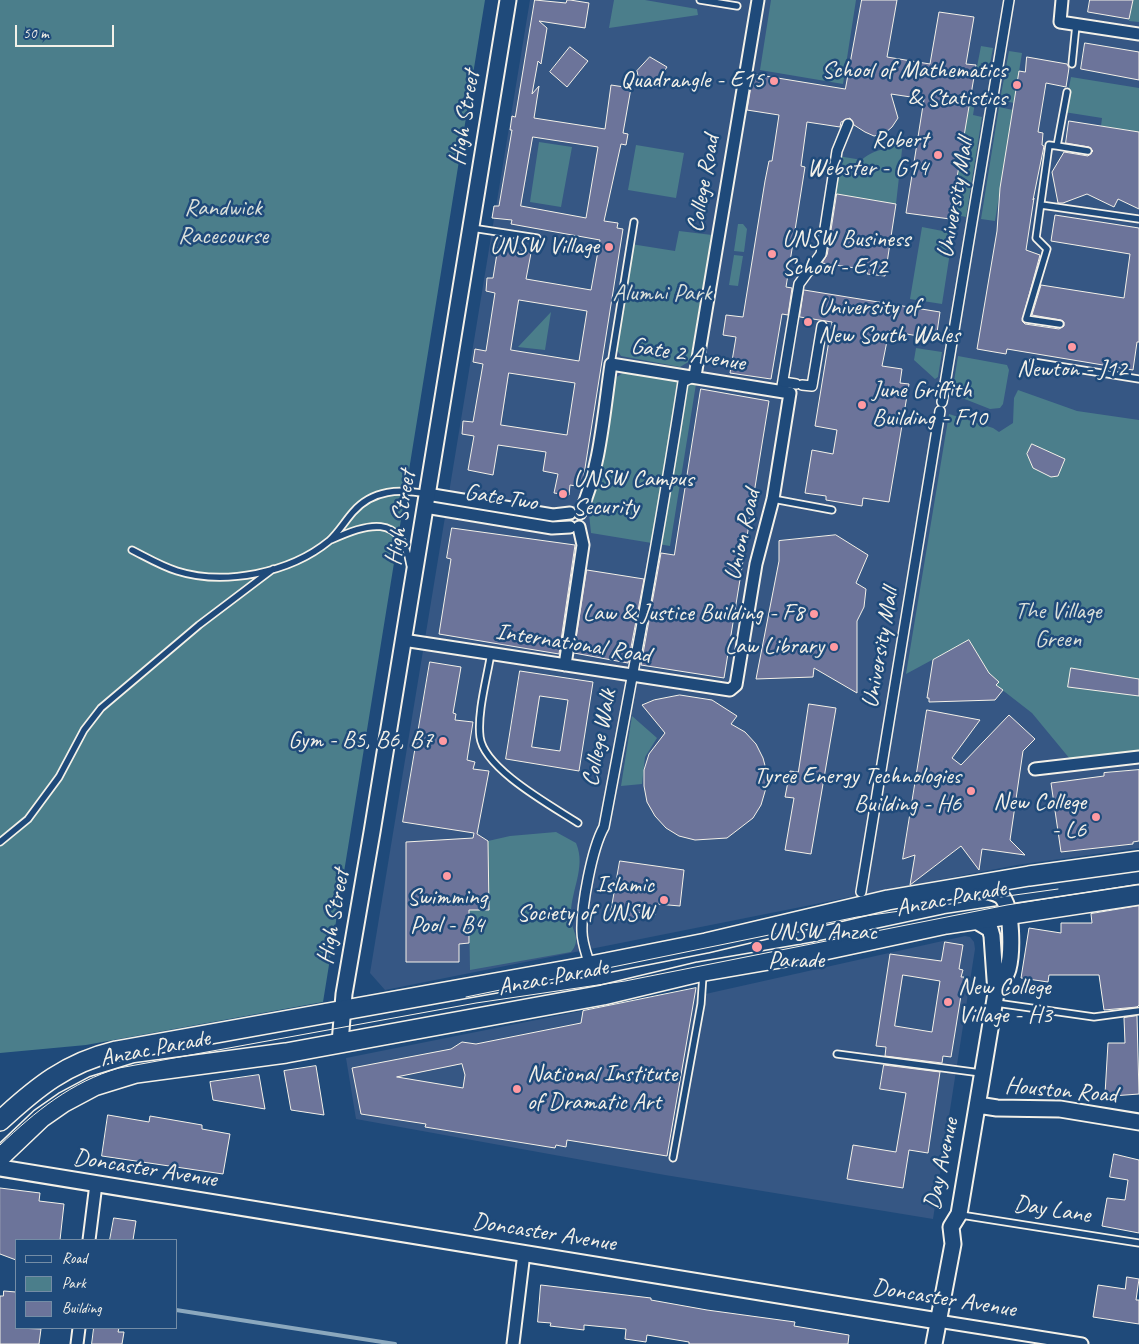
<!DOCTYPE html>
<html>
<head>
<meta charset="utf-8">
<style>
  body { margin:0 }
  #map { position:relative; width:1139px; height:1344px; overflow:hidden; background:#1f4a7a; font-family:Caveat,sans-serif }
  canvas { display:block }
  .legend { position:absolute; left:15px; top:1239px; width:162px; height:90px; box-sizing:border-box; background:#1f4a7a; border:1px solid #748da6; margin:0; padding:6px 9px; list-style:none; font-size:15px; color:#f4f1e8 }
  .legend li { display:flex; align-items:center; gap:10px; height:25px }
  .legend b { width:25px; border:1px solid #748da6 }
  .scale { position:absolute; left:15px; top:25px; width:99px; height:22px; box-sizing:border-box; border:2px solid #f4f1e8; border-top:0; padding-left:6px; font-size:15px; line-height:18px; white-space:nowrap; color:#f4f1e8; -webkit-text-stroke:4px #1f4a7a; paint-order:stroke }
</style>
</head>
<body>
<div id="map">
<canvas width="1139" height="1344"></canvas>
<ul class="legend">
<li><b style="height:6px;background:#1f4a7a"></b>Road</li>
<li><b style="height:14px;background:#4b7e8b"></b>Park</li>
<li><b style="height:14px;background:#6c749a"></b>Building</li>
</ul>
<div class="scale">50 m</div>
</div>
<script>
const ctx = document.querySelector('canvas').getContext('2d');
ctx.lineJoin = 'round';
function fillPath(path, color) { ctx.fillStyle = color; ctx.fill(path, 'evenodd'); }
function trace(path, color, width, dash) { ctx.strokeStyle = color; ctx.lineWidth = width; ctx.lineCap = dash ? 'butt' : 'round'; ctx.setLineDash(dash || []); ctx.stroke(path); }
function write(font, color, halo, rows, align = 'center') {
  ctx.font = font + ' Caveat,sans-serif'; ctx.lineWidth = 5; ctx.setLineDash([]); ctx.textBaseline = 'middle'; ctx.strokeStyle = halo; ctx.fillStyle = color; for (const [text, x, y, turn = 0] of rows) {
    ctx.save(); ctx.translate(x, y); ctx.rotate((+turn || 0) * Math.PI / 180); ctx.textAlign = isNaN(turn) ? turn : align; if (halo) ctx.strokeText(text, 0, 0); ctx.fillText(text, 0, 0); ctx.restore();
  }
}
const built = new Path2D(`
  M530 0H1139V848L1017 865 871 893 385 990 370 973Z
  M965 936 970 937 974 942 975 949 933 1219 665 1175 356 1119 346 1058 696 988 701 995Z`);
const green = new Path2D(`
  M0 0H485L323 1002 86 1045 0 1053Z
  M614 0H645L697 9 698 15 609 28Z
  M771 0H856L843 84 760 70Z
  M1133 0H1139V22L1129 21Z
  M981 46 993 48 990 64 981 63 980 73 976 72Z
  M1009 51 1022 53 1014 103 1000 100Z
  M1071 77 1139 88V132L1101 126 1102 118 1064 112Z
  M970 96 976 97 973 115 982 117 966 217 951 214Z
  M999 107 1013 110 995 221 981 219Z
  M903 141 896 204 832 194 838 156 862 160C872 149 889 150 903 141Z
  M539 142 572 147 561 207 530 202Z
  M636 145 684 153 676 198 628 190Z
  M738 224H743L747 229 744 252 734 251Z
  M922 227 953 233 942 304 910 299Z
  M679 231 712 235 690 361 680 367 621 356 615 347 631 244 675 251Z
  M734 255 743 256 738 286 729 285Z
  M551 312 545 350 518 347Z
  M916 348 942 352 938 377 935 379 914 360Z
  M958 356 1007 365 1009 370 1003 404 1000 408 990 409 952 394Z
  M623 373 696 384 670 546 591 533 588 504 612 383 615 378Z
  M1018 390 1077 411 1139 420V750L1070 759 1032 713 996 685 999 682 989 673 969 640 906 674 949 414 993 428 999 432 1013 423 1014 398Z
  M632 716 657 738 645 757 642 784 621 786Z
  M556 832 576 843C587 868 569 893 571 919 572 932 582 939 571 952L470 970 469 910H489L488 841 510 836Z`);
const stream = new Path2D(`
  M176 1310 395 1344`);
const building = new Path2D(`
  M535 0 566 3 567 0H570L589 3 585 28 539 21 547 28 541 64 538 61 532 94 539 86 534 118 605 129 611 85 631 88 623 133 628 134 626 145 621 144 604 221 618 223 617 228 623 229 582 487 570 485 569 495 554 493 558 474 543 471 546 452 498 445 493 475 468 470 474 436 462 434 463 421 473 422 483 364 473 362 475 349 486 351 495 293 486 291 487 278H493L498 247 531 253 526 279 591 290 600 240 511 224 512 220 492 218 494 206H499L512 130H510L512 116 515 117ZM533 137 598 147 586 218 521 206ZM519 300 587 311 579 361 511 350ZM509 373 575 383 567 435 501 425Z
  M862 0H897L887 57 930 64 939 12 974 17 966 64 976 65 950 219 906 213 924 99 891 94 898 118 892 127 884 134 874 136 865 132 854 125 850 118 841 122 840 127 807 122 801 166 805 167 786 287 792 288 788 315 782 314 771 379 730 373 736 337 723 335 726 315 743 317 765 181 769 161H772L779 115 747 110 753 74 845 89Z
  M1090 0H1133L1129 19 1088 12Z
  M1085 43 1139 52V80L1081 69Z
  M570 47 588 61 567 87 550 72Z
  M650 57 667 67 654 87 638 76 637 71Z
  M1027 57 1067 64 1069 68 1066 87 1046 83 1038 132 1043 133 1042 145 1044 146 1033 200 1034 198 1026 250 1040 255 1022 321 1025 324 1059 329 1064 326V322L1061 320 1032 315 1041 285 1124 298 1130 254 1051 241 1055 215 1139 228V342H1137L1133 370 1007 349 1006 354 977 349 997 231 1000 188 1019 71 1025 72Z
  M1069 121 1139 132V209L1118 199 1114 207 1087 194 1063 203H1058L1052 172 1064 152 1088 156 1093 151 1089 147 1066 143Z
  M837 194 896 204 885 276 867 274 868 270 822 263 827 255Z
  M804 290 940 312 936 339 889 331 882 366 902 369 900 383 909 384 889 502 863 498 862 506 826 500V496L805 493 812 450 833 454 837 430 815 426 832 322 800 317Z
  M701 389 769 401 724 678 641 665 661 553 674 555Z
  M1032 444 1065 459 1058 476 1051 477 1033 468 1027 454Z
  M452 528 575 545 559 654 439 634 451 559 447 558Z
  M836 535 868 555 856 583 866 589 864 607 857 621V693L814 668 813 677 756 679 779 561V541Z
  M587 570 644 579 628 663 574 653Z
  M969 640 989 673 999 682 996 685 1003 690 995 700 929 702V698H927L933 660Z
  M430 662 461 667 453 713 456 714 455 720 473 722 467 760 475 762 473 769 489 771 477 834 488 841 489 910H469V943L459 944V962H406V842L473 838 474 833 403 822Z
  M1071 668 1139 679V696L1068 687Z
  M520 671 593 682 579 771 506 759ZM540 696 568 700 560 751 532 747Z
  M680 695 712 700 737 716 731 724 745 732 756 744 763 758 767 773 766 788 761 805 753 818 727 838 695 840 679 836 666 828 655 816 647 802 644 786V770L649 754 665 733 642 705 654 700Z
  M809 704 836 708 811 854 785 850 794 798 785 797 790 771 798 772Z
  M927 710 980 720 952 758 961 765 1009 715 1035 739 1023 751 1010 840 1025 855 982 849 979 870 961 846 910 885 915 855 903 859Z
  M1139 770V841L1133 842V844L1061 852 1051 783 1104 776V773Z
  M620 861 684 870 680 906 657 904 655 915 635 912 633 922 610 918Z
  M1139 906V1005L1137 1007 1104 1010 1099 975H1049L1048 982 1021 978 1029 928 1061 933V923H1092L1091 914Z
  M945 942 963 945 959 969 963 970 961 977H964L951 1057 943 1056 942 1063 885 1056 886 1047 876 1046 890 954 941 961ZM903 975 940 981 932 1032 895 1026Z
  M696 988 667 1156 567 1140 566 1147 556 1145 555 1148 425 1127 426 1124 361 1114 352 1068 451 1049 462 1042 476 1044 581 1023 583 1011ZM462 1064 465 1075 463 1088 397 1077Z
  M1137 1016 1139 1094 1112 1096V1094H1105L1108 1043H1125L1124 1018Z
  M884 1065 940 1072 928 1153 909 1150 903 1188 847 1179 853 1145 896 1152 906 1093 880 1089Z
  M316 1066 324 1115 291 1110 284 1071Z
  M259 1075 265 1109 213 1100 210 1082Z
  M108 1115 149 1122 150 1116 202 1125V1129L230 1134 223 1174 102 1156Z
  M1114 1154 1139 1160V1233L1102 1226 1107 1198 1125 1200 1128 1180 1110 1177Z
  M0 1188 40 1193 39 1201 64 1204 60 1240H16V1260L0 1254Z
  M114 1218 136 1221 133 1240H110Z
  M1127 1277 1139 1279 1136 1300H1139V1324L1093 1317 1098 1285 1125 1289Z
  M541 1285 651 1298V1300L707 1310 795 1322 794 1326 849 1335 848 1344H689V1342L647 1335 646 1342 625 1339 626 1329 584 1325V1330L550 1326 551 1323 538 1322Z
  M4 1291 16 1292V1328L41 1329 39 1344H0V1296H3Z
  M94 1328H119L118 1332H124L122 1344H92Z`);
const service = new Path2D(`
  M700 0 737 6
  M1072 64 1076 25
  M1057 146 1088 151
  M1041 205 1139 219
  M472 228 537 238
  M1060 324 1026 319 1047 249 1036 238 1049 145 1057 146 1067 92
  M1033 362 1139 379
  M611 364 634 222
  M773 499 832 510
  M331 540C367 524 401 512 410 565
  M132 550C146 557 161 566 177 571 224 586 290 573 329 541 338 533 345 521 353 512 373 489 400 489 427 494
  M491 653C487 678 477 713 480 737 484 769 552 806 578 823
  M0 842 28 819 59 777 84 730 101 708 199 625 273 569
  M996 1003 1094 1017 1139 1011
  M837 1054 981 1073
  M673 1158 701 1004 703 975
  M961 1215 1139 1243`);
const pedestrian = new Path2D(`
  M783 382 796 384
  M802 385 812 386 822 326
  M781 392 799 284 821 254 837 151 848 124
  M942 402 1009 0
  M861 892 940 411
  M590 966C587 955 582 943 582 932 581 907 592 848 604 827 632 679 660 531 683 382L693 377`);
const minor = new Path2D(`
  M1062 0 1060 22 1139 34
  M695 376 758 0
  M427 494 553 515 570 513
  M425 507 552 528 570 527
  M403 640 730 690 736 685 756 564 773 499 790 393 611 364C604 411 600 470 580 513
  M565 665 583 545 579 527
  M1035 769 1139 757
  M89 1240 96 1184
  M938 1321 1082 1344
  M77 1344 79 1328
  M513 1344 524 1253`);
const tertiary = new Path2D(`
  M971 889C981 890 993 890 1001 896 1013 907 1012 954 1008 969 1006 976 1001 983 998 990
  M340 1043 344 994 372 832 508 0
  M978 1105 997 1108 1060 1109 1139 1122
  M0 1168 938 1321
  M934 1344 953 1244 951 1227 959 1214 996 993 992 936 990 929 975 920`);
const primary = new Path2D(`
  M0 1121C37 1087 66 1063 116 1051L590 966 706 943 888 900 1029 876 1139 861
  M0 1157 41 1118 64 1102 94 1086 136 1073 286 1053 603 995 699 972 815 952 946 924 1139 895`);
const tram = new Path2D(`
  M466 997 857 917 1058 889
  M0 1145C36 1111 71 1082 119 1068L476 1003 625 981 1007 905 1139 884`);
const markers = [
  [774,81,5,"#ff9aa2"],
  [1017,85,5,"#ff9aa2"],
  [938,155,5,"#ff9aa2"],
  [609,247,5,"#ff9aa2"],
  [772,254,5,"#ff9aa2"],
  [808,322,5,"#ff9aa2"],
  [1072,347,5,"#ff9aa2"],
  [862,405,5,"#ff9aa2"],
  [563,494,5,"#ff9aa2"],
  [814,614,5,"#ff9aa2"],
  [834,647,5,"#ff9aa2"],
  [443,741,5,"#ff9aa2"],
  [971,791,5,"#ff9aa2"],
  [1096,817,5,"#ff9aa2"],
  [447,876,5,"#ff9aa2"],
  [664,900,5,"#ff9aa2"],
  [757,947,6,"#ff9aa2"],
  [948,1002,5,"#ff9aa2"],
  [517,1089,5,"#ff9aa2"]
];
const poiNames = [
  ["School of Mathematics",1007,71],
  ["& Statistics",1007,99],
  ["Quadrangle - E15",764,81],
  ["Robert",928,141],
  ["Webster - G14",928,169],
  ["UNSW Business",782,240,"left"],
  ["School - E12",782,268,"left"],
  ["UNSW Village",599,247],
  ["University of",818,308,"left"],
  ["New South Wales",818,336,"left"],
  ["Newton - J12",1072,370,"center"],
  ["June Griffith",872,391,"left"],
  ["Building - F10",872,419,"left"],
  ["UNSW Campus",573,480,"left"],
  ["Security",573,508,"left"],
  ["Law & Justice Building - F8",804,614],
  ["Law Library",824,647],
  ["Gym - B5, B6, B7",433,741],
  ["Tyree Energy Technologies",961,777],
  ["Building - H6",961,805],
  ["New College",1086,803],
  ["- L6",1086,831],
  ["Islamic",654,886],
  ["Society of UNSW",654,914],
  ["Swimming",447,898,"center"],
  ["Pool - B4",447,926,"center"],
  ["UNSW Anzac",768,933,"left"],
  ["Parade",768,961,"left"],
  ["New College",958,988,"left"],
  ["Village - H3",958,1016,"left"],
  ["National Institute",527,1075,"left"],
  ["of Dramatic Art",527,1103,"left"]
];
const streetNames = [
  ["High Street",465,118,-81],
  ["College Road",704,184,-80],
  ["University Mall",956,198,-80],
  ["Gate 2 Avenue",688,355,9],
  ["Gate Two",501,498,9],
  ["High Street",401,518,-81],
  ["Union Road",743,535,-77],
  ["International Road",573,644,9],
  ["University Mall",881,648,-80],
  ["College Walk",600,738,-79],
  ["Anzac Parade",951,899,-11],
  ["High Street",334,917,-80],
  ["Anzac Parade",553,978,-11],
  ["Anzac Parade",155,1049,-11],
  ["Houston Road",1061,1091,5],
  ["Day Avenue",942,1164,-78],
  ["Doncaster Avenue",145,1169,9],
  ["Day Lane",1052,1210,9],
  ["Doncaster Avenue",544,1233,9],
  ["Doncaster Avenue",944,1299,9]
];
const parkNames = [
  ["Randwick",223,209],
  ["Racecourse",223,237],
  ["Alumni Park",662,294],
  ["The Village",1058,612],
  ["Green",1058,640]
];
fillPath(built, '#365784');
fillPath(green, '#4b7e8b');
trace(stream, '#8ba8be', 4);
fillPath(building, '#6c749a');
trace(building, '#f4f1e8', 1);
trace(service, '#f4f1e8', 9);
trace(pedestrian, '#f4f1e8', 12);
trace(minor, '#f4f1e8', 15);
trace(tertiary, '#f4f1e8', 19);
trace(primary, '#f4f1e8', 22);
trace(service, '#1f4a7a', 5.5);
trace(pedestrian, '#1f4a7a', 9);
trace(minor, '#1f4a7a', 11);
trace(tertiary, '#1f4a7a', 15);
trace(primary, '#1f4a7a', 19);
trace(tram, '#f4f1e8', 1);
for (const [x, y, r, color] of markers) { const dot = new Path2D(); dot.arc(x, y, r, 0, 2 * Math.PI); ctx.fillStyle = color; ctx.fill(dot); trace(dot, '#1f4a7a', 2); }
write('24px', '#f4f1e8', '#1f4a7a', poiNames, 'right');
write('24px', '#f4f1e8', '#1f4a7a', streetNames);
write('24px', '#dbe0da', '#1f4a7a', parkNames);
</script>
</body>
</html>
